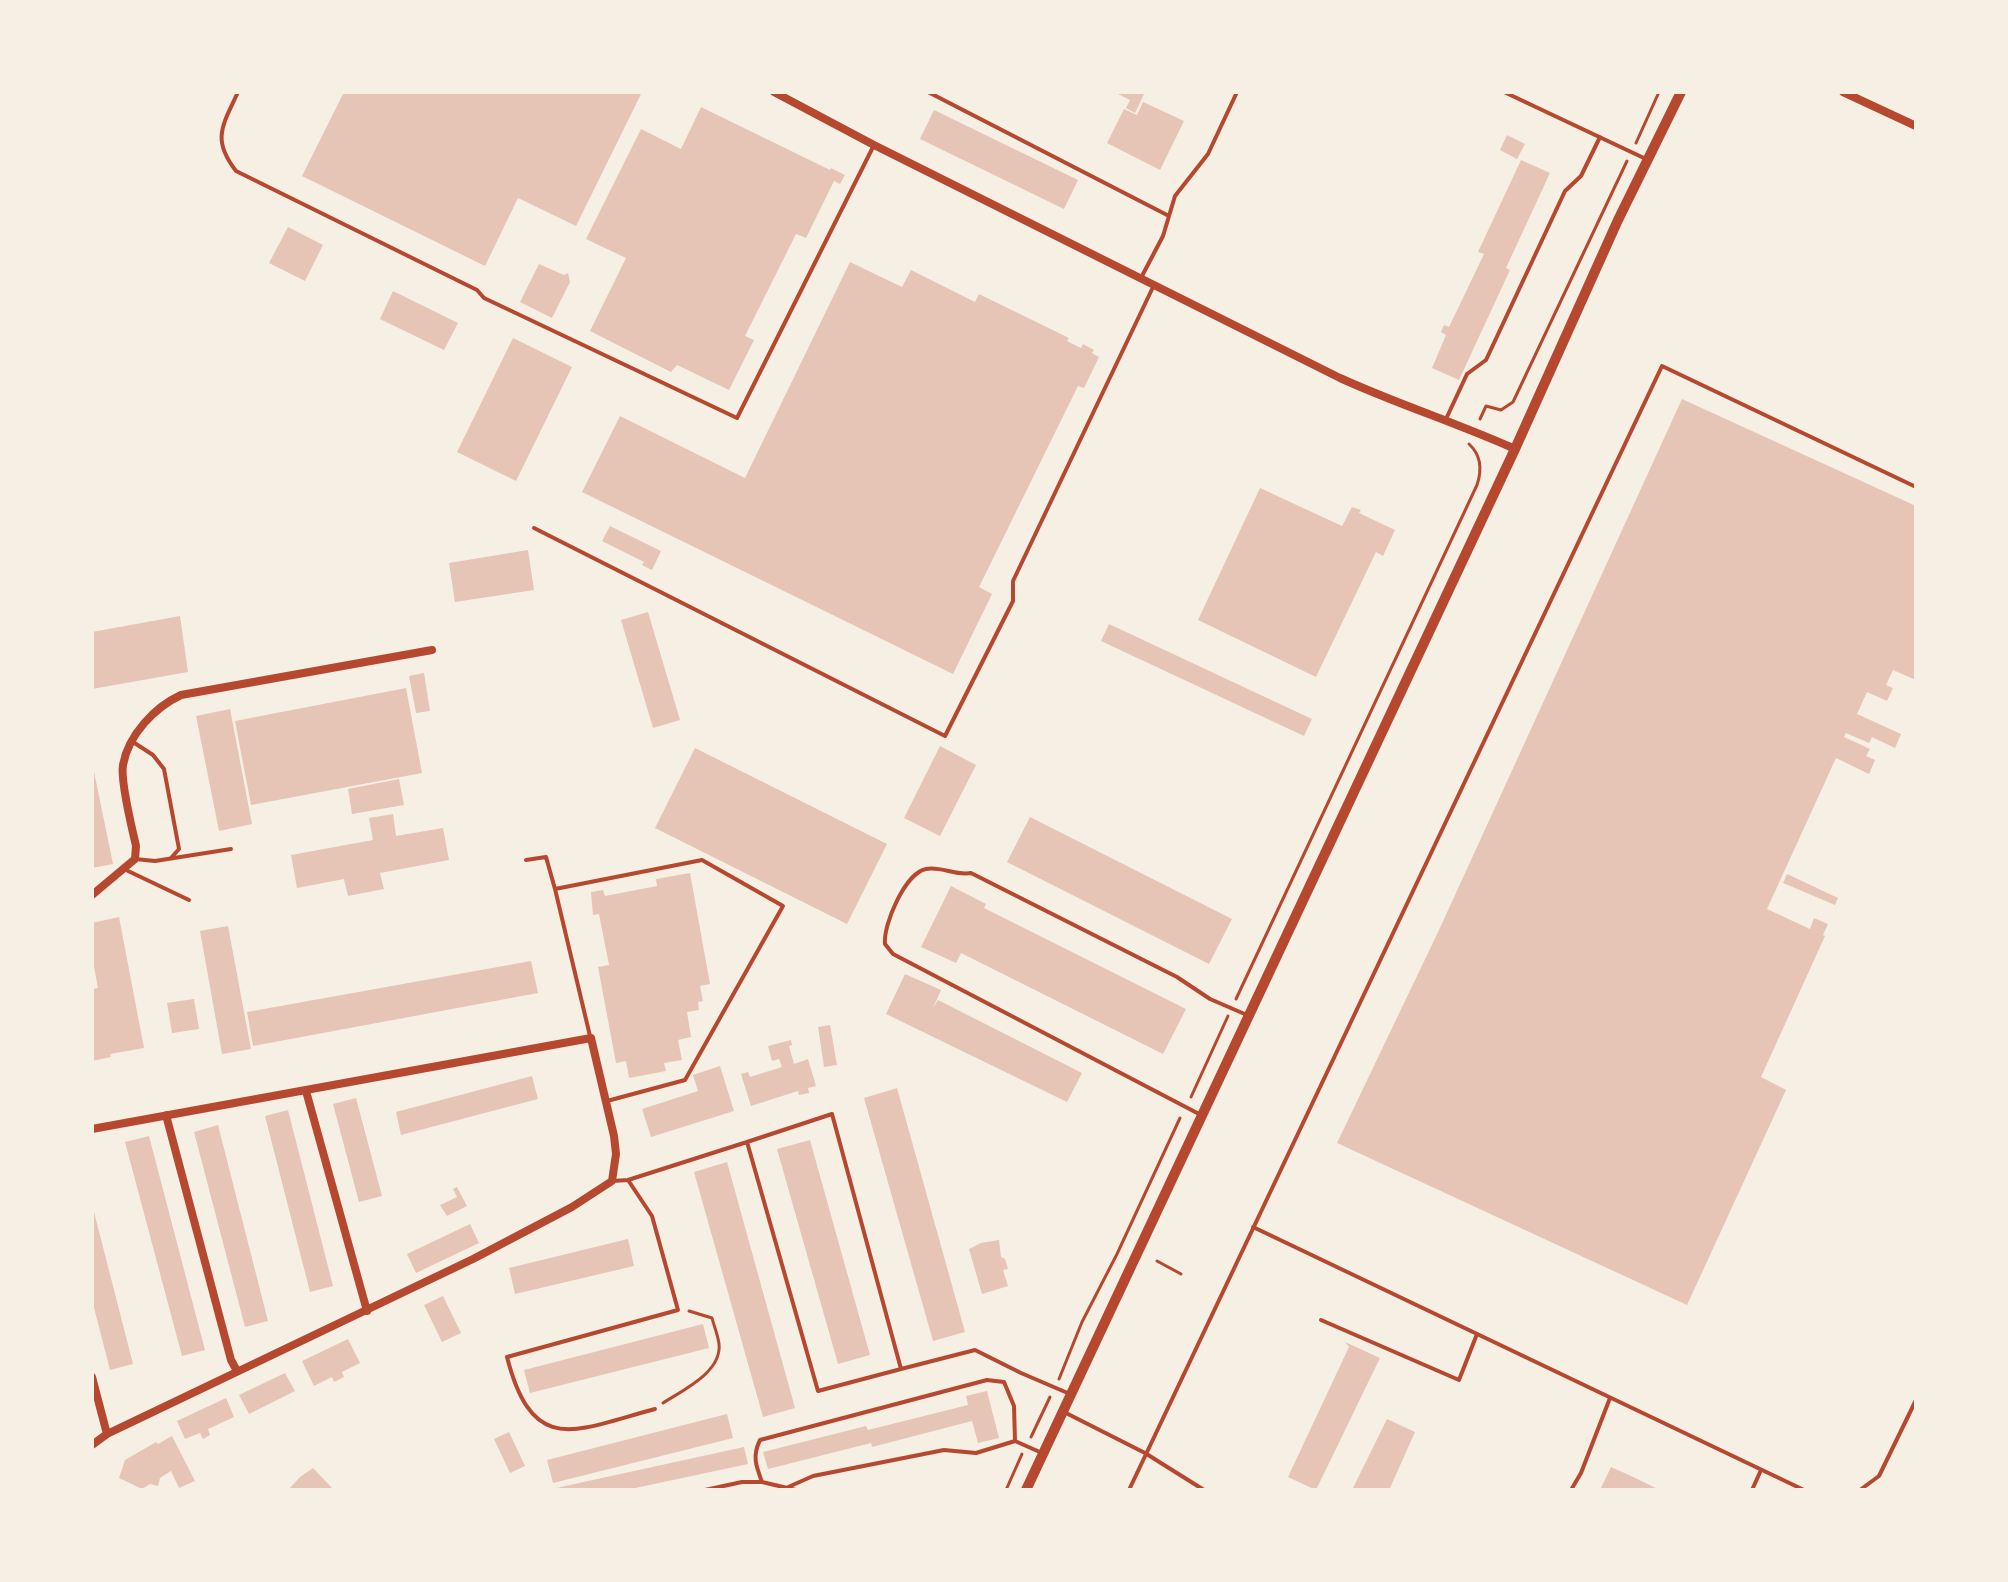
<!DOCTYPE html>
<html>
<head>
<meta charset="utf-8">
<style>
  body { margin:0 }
  #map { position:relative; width:2008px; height:1582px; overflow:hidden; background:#f6efe4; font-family:"Noto Sans",sans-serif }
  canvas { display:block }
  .frame { position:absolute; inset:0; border:94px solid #f6efe4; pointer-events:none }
</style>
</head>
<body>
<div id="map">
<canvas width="2008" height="1582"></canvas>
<div class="frame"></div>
</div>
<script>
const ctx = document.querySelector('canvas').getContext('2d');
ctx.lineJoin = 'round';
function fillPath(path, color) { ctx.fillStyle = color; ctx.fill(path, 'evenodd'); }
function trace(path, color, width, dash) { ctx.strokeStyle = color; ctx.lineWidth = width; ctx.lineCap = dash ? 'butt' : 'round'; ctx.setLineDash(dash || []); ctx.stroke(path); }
const building = new Path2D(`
  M344 92H636L641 94 576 226 518 198 485 266 302 176Z
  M1114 92H1145L1135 113 1126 108 1130 100Z
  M1143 102 1184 121 1160 170 1107 143 1124 109 1137 115Z
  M701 107 830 170 831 168 845 175 840 184 834 181 806 238 796 234 745 336 754 340 729 390 677 365 671 372 590 331 626 258 586 239 641 129 681 149Z
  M934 110 1078 180 1064 209 920 139Z
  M1507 135 1525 144 1517 159 1500 150Z
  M1521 160 1550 173 1506 268 1510 270 1459 380 1432 368 1446 335 1441 332 1444 325 1449 327 1484 254 1478 252Z
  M288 227 323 245 305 281 269 263Z
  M850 262 902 287 911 270 975 302 979 294 1069 338 1067 341 1081 348 1083 344 1094 350 1092 353 1099 357 1084 388 1078 386 979 587 992 594 953 674 582 492 620 416 745 478Z
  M539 264 564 275 568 273 570 282 552 318 520 302Z
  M393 291 458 323 444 350 380 319Z
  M513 338 572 367 516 481 457 452Z
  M1682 399 1916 506V680L1893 670 1886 685 1893 688 1887 701 1867 692 1857 714 1901 734 1895 748 1872 737 1869 743 1846 733 1844 737 1870 749 1866 756 1875 760 1869 774 1836 758 1767 909 1810 929 1814 918 1828 924 1823 935 1825 936 1761 1077 1786 1090 1687 1305 1337 1143 1439 930Z
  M1260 488 1342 526 1352 507 1361 510 1359 513 1395 530 1383 556 1376 552 1316 677 1198 620Z
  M610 526 661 551 652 570 642 565 644 562 602 541Z
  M528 550 534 590 455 602 449 563Z
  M648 612 680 720 653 728 621 620Z
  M180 616 188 672 92 689V632Z
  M1109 624 1312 719 1304 736 1101 641Z
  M424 673 430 711 416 713 409 676Z
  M406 688 422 773 251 805 235 721Z
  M230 709 252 824 219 831 196 716Z
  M940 746 976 765 940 836 904 818Z
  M695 748 887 844 847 924 655 828Z
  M92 762 113 864 92 868Z
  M399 779 404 805 352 814 348 789Z
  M393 814 396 836 443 828 449 860 380 873 384 889 348 896 344 879 297 888 291 855 373 840 369 818Z
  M1030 817 1232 919 1209 964 1007 862Z
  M690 873 710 984 700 986 703 1001 698 1002 699 1010 687 1012 691 1037 678 1040 682 1060 664 1063 666 1071 629 1078 626 1061 616 1063 598 967 609 965 599 914 593 915 591 892 603 890 605 896 657 886 656 879Z
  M1787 874 1838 898 1835 905 1783 883Z
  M951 886 986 904 984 908 1186 1009 1163 1054 961 953 956 963 921 947Z
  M119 917 144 1048 110 1054 111 1057 92 1061V989L98 988 92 957V923Z
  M228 926 251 1049 222 1054 200 931Z
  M531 961 538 993 253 1046 247 1012Z
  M905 974 941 990 933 1008 938 1000 1082 1073 1067 1102 886 1014Z
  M194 999 199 1029 172 1033 167 1003Z
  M830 1025 837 1065 824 1067 818 1027Z
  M791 1040 792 1045 789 1046 794 1064 808 1059 816 1086 808 1088 809 1093 799 1095 798 1091 751 1106 741 1074 748 1072 750 1077 782 1067 779 1059 772 1061 768 1046Z
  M720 1066 734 1111 651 1137 642 1109 698 1091 693 1075Z
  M532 1076 538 1099 401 1135 396 1112Z
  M897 1088 965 1332 933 1341 864 1098Z
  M356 1098 382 1196 359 1202 333 1104Z
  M288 1110 333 1286 310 1292 265 1116Z
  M218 1125 268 1321 245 1327 194 1132Z
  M149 1136 205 1350 182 1356 125 1142Z
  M810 1140 870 1355 838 1364 777 1149Z
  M727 1162 795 1408 763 1417 694 1172Z
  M457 1187 467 1206 447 1216 440 1205 457 1197 453 1189Z
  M93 1208 133 1364 110 1370 92 1300Z
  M470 1224 479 1243 416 1273 407 1254Z
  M628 1239 634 1266 515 1294 509 1268Z
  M999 1240 1001 1257 1005 1259 1008 1269 1003 1270 1008 1286 982 1294 969 1249 981 1243Z
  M443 1296 461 1333 442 1342 424 1305Z
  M703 1324 709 1348 530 1393 524 1370Z
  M348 1339 360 1363 342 1372 344 1377 334 1382 332 1377 314 1386 302 1361Z
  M1345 1342 1380 1358 1316 1490 1288 1477 1349 1347Z
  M285 1373 295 1391 249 1414 239 1395Z
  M987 1391 999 1438 978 1443 972 1421 872 1447 871 1443 768 1469 763 1452 866 1426 868 1430 968 1405 966 1396Z
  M226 1398 234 1417 208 1429 210 1435 203 1439 200 1433 185 1439 177 1421Z
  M727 1414 733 1438 553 1483 547 1460Z
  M1387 1419 1415 1432 1390 1488 1352 1490Z
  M509 1432 525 1466 510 1473 494 1439Z
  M172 1436 195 1481 179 1488 171 1471 160 1478 158 1486 150 1484 142 1489 119 1478 125 1460 156 1442 158 1444Z
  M744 1447 748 1464 626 1490H547Z
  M1611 1467 1629 1475 1660 1490H1600Z
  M313 1468 334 1490H288L300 1477Z`);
const path = new Path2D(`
  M1636 143 1659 92
  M1480 419 1486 406 1501 410 1513 402 1627 161
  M1236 999 1477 485C1482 470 1481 455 1469 444
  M1191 1097 1228 1016
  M1157 1261 1181 1274
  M1059 1379 1082 1322 1117 1254 1180 1118
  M663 1403C683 1390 722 1372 719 1344 718 1335 714 1326 712 1318L689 1311
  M1031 1437 1050 1397
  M1006 1490 1022 1454`);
const service = new Path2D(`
  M238 92C223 125 211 139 236 171L477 290 484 298 737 418 874 145
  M928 92 1169 216
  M1504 92 1646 159
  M1142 276 1163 236 1175 196 1208 154 1237 92
  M1446 419 1467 374 1486 360 1565 191 1581 176 1600 137
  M534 528 945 736 1013 601V581L1154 285
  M133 742 153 755 164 769 179 849 171 858
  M135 859 155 861 231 849
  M526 860 546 857 555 889
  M126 870 189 900
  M590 1036 555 889 702 860 783 906 685 1080 607 1101
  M1201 1115 893 954 885 944C883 925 905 873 926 869 941 866 956 876 971 873L1177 977 1210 999 1247 1015
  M628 1180 747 1142
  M612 1181 628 1180 652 1216 678 1310 507 1357C533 1458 576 1430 655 1409
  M1253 1227 1804 1490
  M1321 1320 1459 1380 1477 1334
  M901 1369 818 1391 747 1142 832 1114 901 1369 975 1350 1021 1373 1070 1394
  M1066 1413 1145 1453 1204 1490
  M762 1482C756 1466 752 1456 760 1440L987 1380 1004 1382 1014 1406 1015 1441
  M786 1488 813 1476 944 1450 976 1453 1015 1441 1042 1453
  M705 1490 742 1482H762L796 1490
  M1129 1490 1662 366 1916 487
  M1571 1490 1581 1473 1610 1398
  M1752 1490 1761 1470
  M1860 1490 1879 1476 1916 1400`);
const minor = new Path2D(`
  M774 92 874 145 1340 378C1397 404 1457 423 1515 449
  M1843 92 1916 126
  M92 895 135 859 136 846C132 828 120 781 123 765 128 735 155 707 181 695L432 650
  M306 1091 367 1311
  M166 1115 231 1360 237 1371
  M92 1129 591 1038 614 1136 616 1154 612 1181 572 1207 473 1259 107 1434 92 1445
  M92 1377 107 1434`);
const tertiary = new Path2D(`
  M1026 1490 1515 449 1618 220 1681 92`);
fillPath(building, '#e6c5b7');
trace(path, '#b5482f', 3);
trace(service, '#b5482f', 4);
trace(minor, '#b5482f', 8);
trace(tertiary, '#b5482f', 10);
</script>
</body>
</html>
